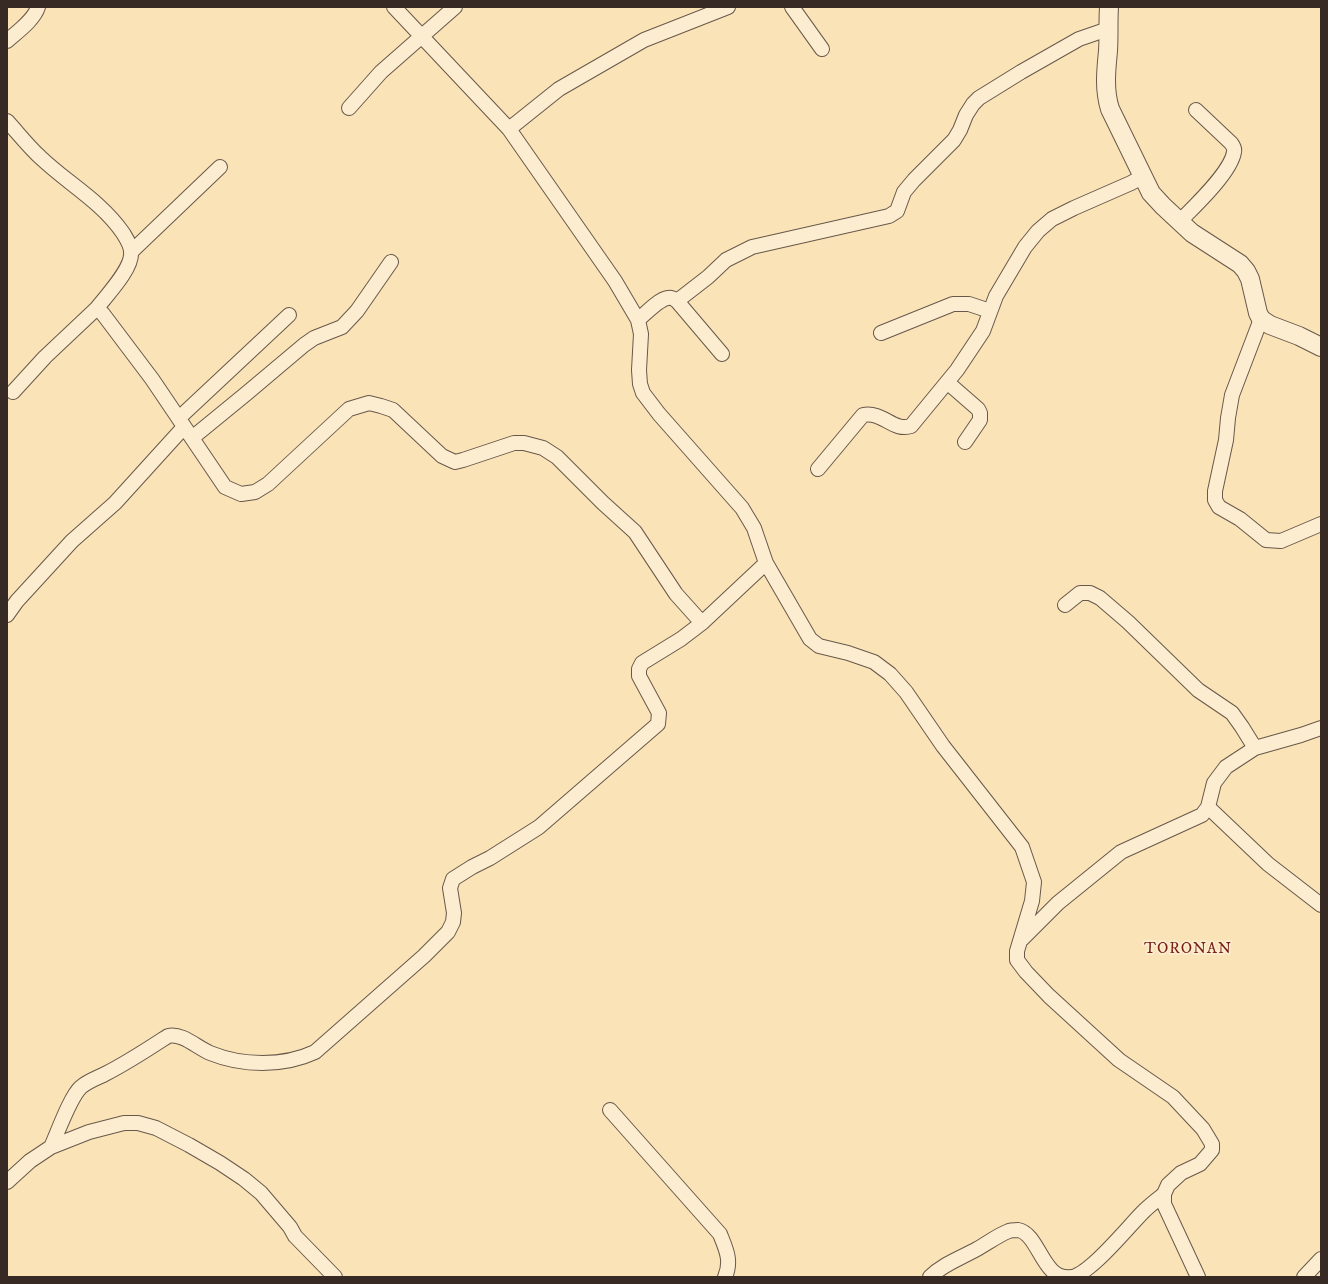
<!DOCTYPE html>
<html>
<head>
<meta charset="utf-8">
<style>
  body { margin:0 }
  #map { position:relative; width:1328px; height:1284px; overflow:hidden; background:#fae3b7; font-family:"IM FELL DW Pica",serif }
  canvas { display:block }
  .frame { position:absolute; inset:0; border:8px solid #372a25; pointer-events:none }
</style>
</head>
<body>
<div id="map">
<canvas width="1328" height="1284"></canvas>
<div class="frame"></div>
</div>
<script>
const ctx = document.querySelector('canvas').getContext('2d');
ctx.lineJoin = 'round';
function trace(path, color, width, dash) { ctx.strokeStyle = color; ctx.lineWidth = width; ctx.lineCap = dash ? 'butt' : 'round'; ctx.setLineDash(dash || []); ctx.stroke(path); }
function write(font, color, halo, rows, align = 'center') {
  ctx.font = font + ' "IM FELL DW Pica",serif'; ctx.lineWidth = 3.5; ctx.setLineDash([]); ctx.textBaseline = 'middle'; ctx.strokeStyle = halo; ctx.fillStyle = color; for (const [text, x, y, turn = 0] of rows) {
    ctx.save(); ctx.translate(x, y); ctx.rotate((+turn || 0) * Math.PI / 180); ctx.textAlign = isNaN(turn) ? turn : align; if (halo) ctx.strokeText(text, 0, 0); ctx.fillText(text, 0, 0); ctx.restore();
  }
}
const minor = new Path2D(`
  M394 7 509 129 615 281 638 320 641 334 639 370 640 384 643 393 659 414 742 508 754 528 766 563 810 639 819 646 848 653 874 662 890 674 906 692 943 746 1022 847 1034 882 1032 901 1017 951V960L1026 972 1049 996 1119 1060 1173 1097 1203 1129 1212 1144V1150L1200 1164 1181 1173 1168 1185 1164 1194V1204L1198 1277
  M792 7 822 49
  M7 41C17 32 34 20 38 7
  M349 108 381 72 455 7
  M7 121C18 133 28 146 40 157 67 183 101 201 123 233 126 238 131 245 131 252 133 268 107 295 97 308L103 314 152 379 225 487 241 494 255 492 268 484 349 409 369 403 381 406 393 410 442 456 455 462 463 460 514 443H524L543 448 557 457 603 503 635 532 676 594 702 623
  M509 129 559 89 644 40 728 7
  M1180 221C1195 206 1231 172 1234 152 1235 148 1233 146 1231 143L1196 110
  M131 252 220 167
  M677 301 708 277 726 260 752 247 889 216 897 211 904 192 914 180 954 140 960 130 966 115 973 104 979 98 1021 72 1079 39 1108 29
  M1261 319 1232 395 1228 418 1226 440 1215 491V500L1219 507 1240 519 1266 540 1281 541 1321 524
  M638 320C645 314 659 299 668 298 672 297 674 299 677 301L722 354
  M881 333 953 304H969L990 311
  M947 382 978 409 980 413V420L965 442
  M13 392 45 357 97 308
  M179 418 289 315
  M192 438 247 393 304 345 314 338 342 327 357 311 391 262
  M818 469 863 415C883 411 893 432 911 426L957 370 983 331 996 296 1025 247 1038 231 1052 219 1074 208 1131 183 1142 177
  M1065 605 1080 593H1090L1100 598 1128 622 1198 690 1232 713 1242 727 1255 748
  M7 615 17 601 72 541 115 503 184 427
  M1208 807 1268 864 1321 905
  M1022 939 1058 903 1121 852 1202 815 1208 807 1214 783 1226 767 1255 748 1301 735 1321 728
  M610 1110 720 1234C726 1249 732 1261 725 1277
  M51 1147C58 1132 70 1097 81 1087 88 1081 97 1078 105 1074 127 1063 148 1049 168 1036 183 1033 196 1047 210 1053 242 1066 283 1067 315 1052L424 956 448 932 453 922 454 913 450 888 453 879 472 867 490 858 539 827 658 724 659 713 639 676V669L642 663 681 639 702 623 766 563
  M7 1182 30 1161 51 1147 89 1132 124 1123H138L156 1128 189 1145 220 1163 244 1179 261 1193 290 1227 295 1236 335 1277
  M930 1277C943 1264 961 1258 977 1249 986 1244 1000 1234 1009 1231 1011 1230 1016 1230 1018 1230 1040 1234 1042 1282 1072 1277 1091 1273 1128 1227 1143 1212 1150 1205 1157 1200 1164 1194
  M1304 1277 1321 1259`);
const tertiary = new Path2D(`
  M1109 7C1108 22 1109 36 1108 51 1106 71 1104 90 1110 109L1151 193 1163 206 1192 233 1240 264 1246 271 1250 279 1258 313 1261 319 1270 325 1299 336 1321 347`);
const quarterNames = [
  ["TORONAN",1188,950]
];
trace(minor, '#68584a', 16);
trace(tertiary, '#68584a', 20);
trace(minor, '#fcedd0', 14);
trace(tertiary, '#fcedd0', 18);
ctx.letterSpacing = '1px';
write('16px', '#7a1f14', '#fcedd0', quarterNames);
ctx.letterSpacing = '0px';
</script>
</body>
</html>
